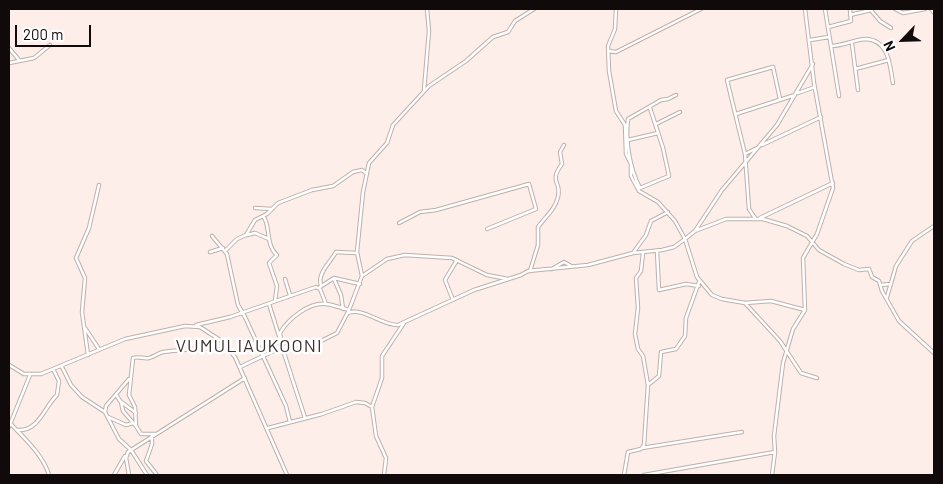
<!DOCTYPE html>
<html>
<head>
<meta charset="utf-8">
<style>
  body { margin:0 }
  #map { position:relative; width:943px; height:484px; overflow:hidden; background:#fdeee9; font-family:Barlow,sans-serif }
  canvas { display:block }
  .frame { position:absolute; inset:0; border:10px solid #100b0a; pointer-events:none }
  .north { position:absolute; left:878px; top:15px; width:50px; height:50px; -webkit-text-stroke:4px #fff; paint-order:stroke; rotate:246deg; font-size:14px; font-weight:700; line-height:20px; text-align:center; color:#100b0a }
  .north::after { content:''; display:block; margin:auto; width:18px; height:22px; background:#100b0a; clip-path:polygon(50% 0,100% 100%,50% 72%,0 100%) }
  .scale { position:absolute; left:15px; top:25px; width:76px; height:22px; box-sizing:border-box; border:2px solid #100b0a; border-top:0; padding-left:6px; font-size:15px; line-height:18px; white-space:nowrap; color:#100b0a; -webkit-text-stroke:4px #fff; paint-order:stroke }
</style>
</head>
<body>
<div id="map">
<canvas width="943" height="484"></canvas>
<div class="frame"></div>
<div class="north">N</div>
<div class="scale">200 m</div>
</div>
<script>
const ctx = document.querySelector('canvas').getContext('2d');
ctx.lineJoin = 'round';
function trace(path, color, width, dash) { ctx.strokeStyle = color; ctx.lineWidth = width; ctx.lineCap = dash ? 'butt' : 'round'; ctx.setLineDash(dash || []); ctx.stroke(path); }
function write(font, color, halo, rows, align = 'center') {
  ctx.font = font + ' Barlow,sans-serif'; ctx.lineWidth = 5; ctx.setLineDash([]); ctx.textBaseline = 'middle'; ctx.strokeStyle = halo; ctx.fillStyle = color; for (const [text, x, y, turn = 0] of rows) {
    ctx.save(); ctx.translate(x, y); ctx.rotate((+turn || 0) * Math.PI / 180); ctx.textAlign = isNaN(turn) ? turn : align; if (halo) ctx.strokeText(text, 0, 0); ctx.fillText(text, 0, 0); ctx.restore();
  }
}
const minor = new Path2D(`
  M616 9 615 29 608 46 609 71 616 111 625 125 626 154 631 164V176L639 191 658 202 675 221 685 239 697 277 712 295 722 299 745 303 771 301 805 310
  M825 9 839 96
  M870 9 880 21 891 28
  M895 9 903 13 925 9
  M931 9 934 13
  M850 15 871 10
  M828 27 851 21 850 9
  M810 40 829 37
  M852 44 858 90
  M831 46C842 46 857 39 866 39 889 40 890 66 893 83
  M9 48 19 60
  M608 51 616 52 701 9
  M9 63 34 58 50 45
  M855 69 889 60
  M424 90 429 31 427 9
  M798 93 815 87
  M736 114 795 95
  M656 124 680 112
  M628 140 658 133
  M762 145 821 117
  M745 154 757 148
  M640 188C630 169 625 141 628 119L661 100 668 99 676 95
  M640 188 669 176 663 148 650 108
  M255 208 272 209
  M263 216C271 225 265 245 277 255L269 263 277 286 275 301
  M755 218 749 209 745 154 727 80 773 67 780 99
  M760 218 833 183
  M399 223 420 212 436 210 529 184 536 209 487 229
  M695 231 726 219H763L787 226 807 236 819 250 844 264 859 270 869 269 872 277 879 281 882 291 899 321 934 353
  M247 235 255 233 269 239
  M212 236 227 254 238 305 245 317 286 406 290 422
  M226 250 237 239 246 235 255 220 267 214 278 203 312 190 333 186 353 172 362 170 367 174
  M657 251 659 290 686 284 699 286
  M210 252 223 248
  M633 253 646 235 651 221 668 212
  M643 253 641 271 636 278 638 308 635 334 638 349 643 356 648 385
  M552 269 564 262 571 266
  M530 271 538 245V227C545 217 555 210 558 197 562 181 548 183 562 164L560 152 564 145
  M362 276 387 259 405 255 452 258 487 275 508 279
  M285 279 290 295
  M334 279 341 295 343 309
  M880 285 891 284
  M321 286C317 273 330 263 336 252L357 253
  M320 287 334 278 360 284
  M887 297 896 266 912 241 934 226
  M453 300 445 280 457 260
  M745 303 780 341 801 373 817 378
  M269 304 280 339 278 348
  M348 313C364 307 382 326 398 325L474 290 521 275 528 271 588 265 633 253 662 250 674 247 685 239 695 231 722 190 777 125 813 64
  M196 325 230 317 316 287 320 289 326 304
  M85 328 99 349
  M88 355 82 312 85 278 76 258 89 228 99 185
  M9 365 24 374H41L125 339 185 326 200 327 220 340 235 357 287 475
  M62 367 71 385 82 397 105 412 119 439 131 450 147 475
  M240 367 282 347 317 343 337 333 349 310 362 276 357 252 363 192 369 163 387 143 393 125 429 86 466 61 493 37 508 32 515 21 534 9
  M117 396 120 401 136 413
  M121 402 123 411 135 425
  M372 407 382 378V356L404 323
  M105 412 106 406 129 379
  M108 417 126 425 133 423
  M305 418 282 347 280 333C288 319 309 302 326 304 334 305 342 308 349 310
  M10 423C25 439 43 455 49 475
  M9 427 30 375
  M268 428 322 414 356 402 365 403 372 407 376 436 386 458 384 475
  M17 430C39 432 44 407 57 395L59 381 54 371
  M155 434H141L136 426 135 407 129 395 133 358C139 356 143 359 149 358 154 357 158 353 163 352 179 350 197 350 211 343L228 349
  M152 436V444L146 461 157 475
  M642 448 742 432
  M114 475 125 456
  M129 475 126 458 128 452 245 378
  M624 475 628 452 641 449 644 445 648 385 659 376 661 352 676 349 685 336 686 318 699 282
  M644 475 775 452
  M772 475 775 452 774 436 783 363 793 329 805 310 803 258 817 234 833 188 814 83 805 9`);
const quarterNames = [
  ["VUMULIAUKOONI",249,346]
];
trace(minor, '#beb0ab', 4.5);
trace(minor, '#fff', 2.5);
ctx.letterSpacing = '1px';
write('18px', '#3b302c', '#fff', quarterNames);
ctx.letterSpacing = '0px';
</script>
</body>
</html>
